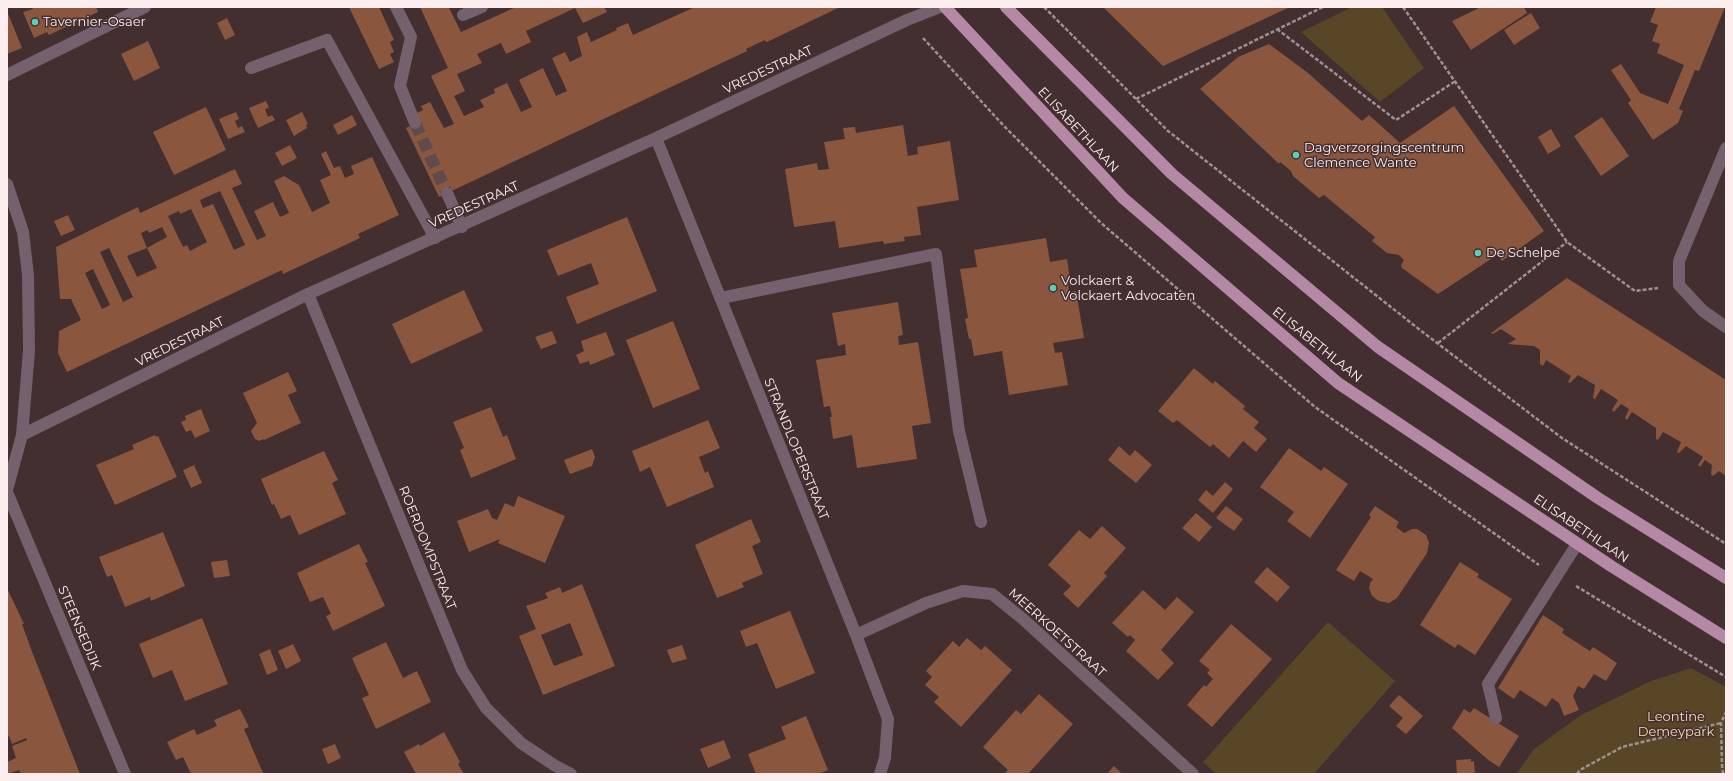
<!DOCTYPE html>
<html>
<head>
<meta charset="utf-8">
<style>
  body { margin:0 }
  #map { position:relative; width:1733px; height:781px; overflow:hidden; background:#432e30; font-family:Montserrat,sans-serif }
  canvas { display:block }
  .frame { position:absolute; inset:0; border:8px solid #fceeef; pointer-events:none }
</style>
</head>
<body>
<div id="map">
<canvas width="1733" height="781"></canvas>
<div class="frame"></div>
</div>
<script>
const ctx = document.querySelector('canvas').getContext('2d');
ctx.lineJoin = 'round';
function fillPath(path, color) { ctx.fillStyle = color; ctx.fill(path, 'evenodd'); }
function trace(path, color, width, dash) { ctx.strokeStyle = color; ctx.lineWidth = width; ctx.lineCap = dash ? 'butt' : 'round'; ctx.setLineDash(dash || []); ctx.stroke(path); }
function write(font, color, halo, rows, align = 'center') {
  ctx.font = font + ' Montserrat,sans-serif'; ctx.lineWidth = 3; ctx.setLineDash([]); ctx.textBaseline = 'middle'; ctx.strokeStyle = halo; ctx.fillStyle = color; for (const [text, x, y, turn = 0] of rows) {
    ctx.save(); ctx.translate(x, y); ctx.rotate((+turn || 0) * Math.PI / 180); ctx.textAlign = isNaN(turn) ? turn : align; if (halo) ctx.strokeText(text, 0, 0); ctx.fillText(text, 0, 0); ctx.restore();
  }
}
const green = new Path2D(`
  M1352 7H1382L1424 68 1380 102 1301 32Z
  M1328 622 1395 681 1314 774H1216L1203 762Z
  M1691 668 1726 687V774H1516L1534 749 1581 715 1651 681Z`);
const building = new Path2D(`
  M32 7H96L98 12 49 35 47 32 34 38 23 12 33 9Z
  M349 7H379L394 40 390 42 394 52 390 54 394 62 379 69Z
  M420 7H452L449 8 461 32 516 7H604L607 12 583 23 575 8 526 31 531 42 506 54 501 43 477 54 482 63 457 74 465 91 454 96 464 116 484 107 480 100 495 93 494 89 507 83 521 112 532 107 519 80 543 68 556 96 567 91 552 58 565 52 570 62 582 56 577 37 587 32 591 42 617 30 616 28 628 23 633 35 695 7H840L769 41 766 42 765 40 746 49 747 51 439 197 406 128 418 122 415 114 423 110 421 106 430 102 444 128 454 124 431 76 448 68Z
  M1103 7H1290L1163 66Z
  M1481 7H1524L1527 13 1471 50 1452 21Z
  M1656 7H1725L1699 71 1695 70 1679 109 1683 111 1678 123 1653 140 1628 103 1631 100 1611 70 1621 64 1640 93 1668 104 1684 65 1657 53 1660 44 1652 41 1658 25 1650 22Z
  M7 11 22 48 7 54Z
  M1531 13 1540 28 1514 45 1504 30Z
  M227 18 235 35 225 40 217 23Z
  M148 41 160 68 134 81 121 54Z
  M1269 44 1308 73 1362 121 1369 115 1400 143 1454 106 1544 231 1502 261 1497 255 1438 294 1402 268 1401 265 1404 260 1399 255 1387 253 1372 241 1375 237 1324 195 1319 198 1293 176 1291 171 1285 166 1280 162 1279 164 1200 89 1238 57Z
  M266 101 269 108 265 109 268 117 272 115 275 120 258 128 249 108Z
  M206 107 226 150 174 175 153 132Z
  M236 112 239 119 235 121 238 128 242 126 245 132 228 139 219 119Z
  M302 112 308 124 306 125 307 128 294 136 286 120Z
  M352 115 357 125 338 135 333 125Z
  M1602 117 1629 156 1601 176 1574 136Z
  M903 125 908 156 918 154 917 147 950 141 959 200 917 207 921 235 904 237 905 241 884 244 883 241 839 248 835 221 794 227 785 169 817 163 818 170 829 169 824 142 845 139 843 128 855 127 856 133Z
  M1551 129 1561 146 1548 154 1538 137Z
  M290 145 297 158 282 166 275 153Z
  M326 151 334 168 340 166 345 178 354 174 351 166 372 157 399 215 358 234 360 238 341 247 283 274 282 270 67 372 58 353 59 331 81 320 71 299H60L56 247 138 207 140 213 235 169 242 184 232 188 257 240 266 236 254 211 273 202 280 217 289 213 274 181 284 176 299 185 312 212 330 203 320 180 331 175 321 154ZM220 191 245 245 234 250 213 204 203 208 200 200ZM191 209 207 242 190 251 187 245 183 247 168 216 179 211 180 214ZM162 227 167 237 147 248 157 268 137 277 127 256 147 248 141 233 148 230 149 233ZM109 248 133 297 123 302 100 252ZM93 269 110 305 102 309 85 273Z
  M68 215 75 230 61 236 54 221Z
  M627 217 657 291 577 324 566 297 599 284 591 263 558 276 547 250Z
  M1046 238 1050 262 1067 259 1070 280H1068L1069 292 1076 291 1084 338 1053 343 1055 353 1062 352 1068 385 1009 395 1002 351 974 356 971 339H969L965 319 968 318 960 269 977 267 974 250Z
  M1567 278 1726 380V476L1719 471 1713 476 1711 474 1712 465 1705 460 1700 467 1698 465 1703 457 1686 446 1679 453 1677 452 1681 442 1663 432 1658 440 1656 439V428L1632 412 1627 420 1625 418 1629 409 1621 404 1614 412 1612 410 1618 400 1601 389 1595 399 1593 398 1595 385 1578 375 1570 383 1568 382 1571 376 1546 360 1543 366 1540 364V350L1534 346 1508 344 1516 339 1501 329 1493 334 1491 333Z
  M464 290 483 331 411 364 392 324Z
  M898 302 903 335 898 336 899 345 918 342 931 423 912 426 917 459 857 468 852 435 833 439 830 417H832L830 406 824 407 816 360 846 355 845 344 838 346 832 313Z
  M673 321 700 389 653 408 626 340Z
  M552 331 557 343 541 349 535 337Z
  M606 332 615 355 590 365 589 361 580 364 576 355 584 351 581 341Z
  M1194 368 1213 384 1215 381 1245 406 1243 409 1259 422 1254 428 1267 439 1256 452 1243 441 1229 458 1213 444 1210 447 1177 420 1173 423 1158 411Z
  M288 372 297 391 288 395 301 423 264 440V439L259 441 255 439 251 431 257 423 243 393Z
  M491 407 503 437 507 435 516 459 471 478 460 450 464 448 453 422Z
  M201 409 210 431 195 438 191 430 186 432 181 422 186 420 185 416Z
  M708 420 720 448 699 457 705 473 708 471 714 487 667 507 650 467 640 472 632 451Z
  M155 435 156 437 158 436 177 477 115 505 96 465 134 449 132 445Z
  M1119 446 1130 456 1135 450 1152 465 1136 483 1108 460Z
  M1289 448 1321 471 1324 467 1348 484 1310 538 1287 521 1294 512 1260 487Z
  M592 449 595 457 592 466 570 474 564 460Z
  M324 451 338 480 332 483 346 514 299 535 290 515 281 519 274 504 272 505 261 479Z
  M194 465 202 483 191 488 183 470Z
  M1225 482 1233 489 1213 513 1198 500 1206 490 1213 496Z
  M518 496 565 516 545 563 498 543 500 539 469 552 457 521 488 509 492 518 497 520 505 503 514 507Z
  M1226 506 1243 519 1234 531 1216 518Z
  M1375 506 1399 522 1396 527 1404 533 1412 529H1417L1426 535 1429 543 1427 553 1397 598 1389 603 1379 601 1372 596 1369 588 1370 583 1373 579 1360 571 1354 581 1336 570 1371 517 1369 515Z
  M1196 513 1212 527 1199 542 1182 528Z
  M751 519 761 542 752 546 763 574 742 583 744 587 717 598 695 545Z
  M1102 526 1126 548 1104 573 1107 576 1078 608 1063 594 1071 586 1048 565 1079 530 1090 539Z
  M163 532 185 586 151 601 150 597 125 607 112 575 107 577 99 557Z
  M359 544 368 562 365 563 385 606 333 631 326 616 331 614 323 597 310 602 297 573Z
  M227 560 230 576 214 578 211 562Z
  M1460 562 1479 574 1477 577 1512 599 1475 655 1458 644 1455 648 1420 625Z
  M1267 567 1290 587 1277 602 1254 582Z
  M582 584 615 666 543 695 519 636 536 629 526 606 548 598 545 593 560 587 562 593ZM570 623 583 655 554 666 541 635Z
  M7 588 24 624H22L31 649 80 774H21L19 770 7 774V762L16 758 12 746 27 740 26 738 12 744 9 736 7 737Z
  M1143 590 1165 610 1177 597 1194 612 1161 650 1174 663 1158 680 1126 651 1135 640 1130 635 1128 637 1112 623Z
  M790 611 815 673 776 689 757 643 746 647 740 631Z
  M1543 615 1564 629 1562 633 1590 651 1593 647 1617 663 1606 681 1594 674 1584 689 1578 686 1573 696 1579 710 1564 716 1559 703 1552 698 1546 707 1520 690 1514 699 1498 688Z
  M202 618 228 684 185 701 172 670 153 678 139 644Z
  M1231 624 1272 659 1212 727 1187 705 1204 685 1206 687 1213 679 1207 673 1210 670 1199 661Z
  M967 638 981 650 985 646 1012 670 961 727 934 702 939 697 925 685 932 677 926 671 953 641 959 647Z
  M386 642 403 678 417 671 431 702 376 729 362 698 369 695 352 658Z
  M293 644 301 661 286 669 278 651Z
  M682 645 687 659 672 663 667 650Z
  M270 649 278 670 267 675 259 654Z
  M1039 694 1073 724 1028 774H1004L1008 770 983 747 1016 710 1021 714Z
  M1399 695 1423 716 1406 734 1396 726 1403 718 1389 706Z
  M1474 708 1519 736 1499 767 1487 759 1452 728 1464 709 1470 713Z
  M240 709 249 727 244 729 263 773 191 774 183 757 176 760 167 742 194 729 197 735 217 726 214 720Z
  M806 716 828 770 818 774H756L748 754 786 739 781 727Z
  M444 732 460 762 458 764 464 774H416L404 752 419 744 420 746Z
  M724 740 731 758 708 768 700 749Z
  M335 744 341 758 328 764 322 749Z
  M1471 759V762L1474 761 1475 774H1457L1456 760Z
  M1114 766 1122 774H1107Z`);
const minorTunnel = new Path2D(`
  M415 123 447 193`);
const path = new Path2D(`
  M1044 7 1168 131 1420 330 1562 438 1726 544
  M1403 7 1567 242 1635 291 1658 288
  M1277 29 1396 120 1454 82
  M923 38 1003 125 1101 223 1315 407 1539 565
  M1136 99 1323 7
  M1438 343 1567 242
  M1576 586 1726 677
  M1577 774 1580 770 1622 747 1721 723
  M1723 774 1722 765 1721 723 1726 712`);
const minor = new Path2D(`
  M396 7 411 37 400 86 415 123
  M463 15 482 7
  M251 68 327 40 435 238
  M7 75 145 7
  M656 138 856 635 888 719 885 758 880 774
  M1726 148 1679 261V285L1703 311 1726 327
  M7 184 23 232 28 275 29 351 22 435 7 490
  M447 193 462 227
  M308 294 462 670 486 708 521 743 554 765 571 774
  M721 298 936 254 959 431 981 522
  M22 435 308 294 656 138 907 20 940 7
  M7 492 125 774
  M856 635 926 603 963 591 992 594 1023 619 1193 774
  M1496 718 1488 684 1577 544`);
const major = new Path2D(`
  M945 7 1123 198 1338 383 1611 566 1726 638
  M1006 7 1172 174 1378 347 1598 498 1726 578`);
const markers = [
  [35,22,4,"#5dceb9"],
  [1296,155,4,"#5dceb9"],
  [1478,253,4,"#5dceb9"],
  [1053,288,4,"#5dceb9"]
];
const poiNames = [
  ["Tavernier-Osaer",43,22],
  ["Dagverzorgingscentrum",1304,148],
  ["Clemence Wante",1304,163],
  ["De Schelpe",1486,253],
  ["Volckaert &",1061,281],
  ["Volckaert Advocaten",1061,296]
];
const streetNames = [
  ["VREDESTRAAT",768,70,-25],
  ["ELISABETHLAAN",1078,130,47],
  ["VREDESTRAAT",474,205,-24],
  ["VREDESTRAAT",180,342,-26],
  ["ELISABETHLAAN",1317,345,39],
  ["STRANDLOPERSTRAAT",796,449,68],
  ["ELISABETHLAAN",1581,529,34],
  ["ROERDOMPSTRAAT",427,548,68],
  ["STEENSEDIJK",79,628,67],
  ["MEERKOETSTRAAT",1057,633,42]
];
const parkNames = [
  ["Leontine",1676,717],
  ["Demeypark",1676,732]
];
fillPath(green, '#584626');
fillPath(building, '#8a573e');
trace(minorTunnel, '#5f4b4d', 12, [12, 6]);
trace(path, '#a19092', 2.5, [4, 2]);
trace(minor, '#75606d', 12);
trace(major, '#b588a5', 12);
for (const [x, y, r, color] of markers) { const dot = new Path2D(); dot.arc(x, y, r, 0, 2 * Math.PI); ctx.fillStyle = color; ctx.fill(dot); trace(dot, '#432e30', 1.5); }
write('13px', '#fceeef', '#432e30', poiNames, 'left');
write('13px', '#fceeef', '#432e30', streetNames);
write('13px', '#fadfb3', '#432e30', parkNames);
</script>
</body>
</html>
